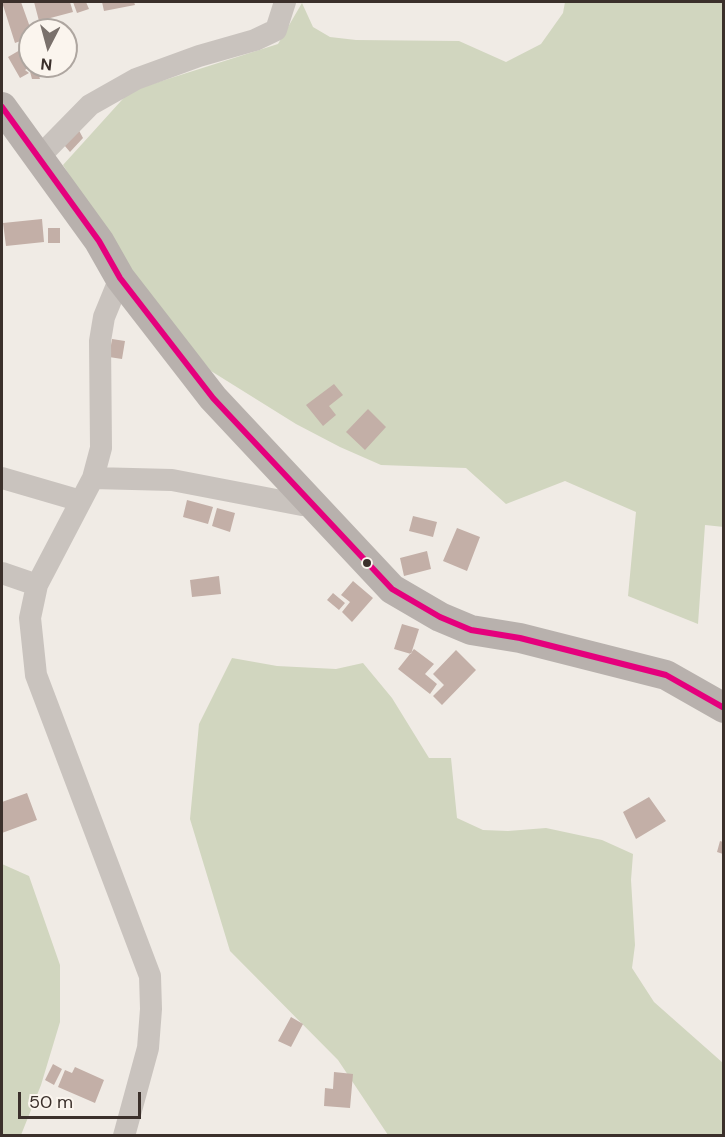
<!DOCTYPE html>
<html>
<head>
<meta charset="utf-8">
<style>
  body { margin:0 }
  #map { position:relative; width:725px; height:1137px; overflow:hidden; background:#f0ebe5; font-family:"DM Sans",sans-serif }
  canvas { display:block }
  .frame { position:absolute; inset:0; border:3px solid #3b302b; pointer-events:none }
  .north { position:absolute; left:18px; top:18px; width:60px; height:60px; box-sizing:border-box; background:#fbf5ee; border:2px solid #aea6a0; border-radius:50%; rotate:186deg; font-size:16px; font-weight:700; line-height:24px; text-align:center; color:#3b302b }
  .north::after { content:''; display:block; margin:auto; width:21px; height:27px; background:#7a716c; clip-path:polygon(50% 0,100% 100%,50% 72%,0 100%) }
  .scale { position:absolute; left:18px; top:1092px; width:123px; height:27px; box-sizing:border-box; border:3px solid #3b302b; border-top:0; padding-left:8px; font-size:18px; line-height:21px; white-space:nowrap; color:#3b302b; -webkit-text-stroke:4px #fbf5ee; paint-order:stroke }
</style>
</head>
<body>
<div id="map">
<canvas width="725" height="1137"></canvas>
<div class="frame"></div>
<div class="north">N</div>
<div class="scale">50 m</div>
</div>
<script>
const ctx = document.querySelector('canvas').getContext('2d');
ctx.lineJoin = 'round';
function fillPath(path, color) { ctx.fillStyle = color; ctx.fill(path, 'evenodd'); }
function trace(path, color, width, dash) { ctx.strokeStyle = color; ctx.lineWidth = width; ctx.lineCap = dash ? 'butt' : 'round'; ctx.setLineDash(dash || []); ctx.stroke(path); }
const green = new Path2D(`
  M565 2H723L724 527 705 525 698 624 628 596 636 512 565 481 506 504 466 468 381 465 340 447 296 424 211 371 128 270 63 165 130 91 278 44 302 3 313 27 330 37 356 40 459 41 506 62 541 44 563 13Z
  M232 658 277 666 336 669 363 663 392 698 429 758H451L457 818 483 830 508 831 546 828 602 840 633 854 631 880 635 945 632 968 654 1002 723 1063V1135H388L338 1060 230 951 190 819 199 724Z
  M2 864 29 876 60 965V1022L41 1085 21 1135H2Z`);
const building = new Path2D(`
  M2 2H21L31 30 30 32 24 34 26 39 15 43Z
  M34 2H70L73 12 39 21Z
  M73 2H86L89 9 77 13Z
  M102 2H134L135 5 104 11Z
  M20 50 30 58V67L25 70 29 73 20 78 8 57Z
  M36 66 40 79H32L29 68Z
  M75 123 83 138 70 152 59 139Z
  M42 219 44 242 6 246 3 223Z
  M48 228H60V243H48Z
  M112 339 125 341 122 359 109 357Z
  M334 384 343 395 329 406 336 415 323 426 306 405Z
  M368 409 386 427 365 450 346 432Z
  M187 500 213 507 208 524 183 517Z
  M217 508 235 513 230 532 212 526Z
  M413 516 437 522 433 537 409 531Z
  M457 528 480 537 467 571 443 561Z
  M427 551 431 569 404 576 400 558Z
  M219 576 221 594 192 597 190 580Z
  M353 581 373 598 352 622 342 612 350 602 341 595Z
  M333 593 345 603 339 610 327 600Z
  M402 624 419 629 411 654 394 649Z
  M414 649 434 664 425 674 437 684 430 694 398 669Z
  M456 650 476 670 442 705 433 696 444 685 433 674Z
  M27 793 37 820 2 833V802Z
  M649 797 666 821 636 839 623 812Z
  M720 841 723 842V854L717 852Z
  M291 1017 303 1024 291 1047 278 1041Z
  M53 1064 62 1069 54 1085 45 1080Z
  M75 1067 104 1080 95 1103 58 1087 65 1070 72 1073Z
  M334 1072 353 1074 350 1108 324 1106 325 1088 333 1089Z`);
const minor = new Path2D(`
  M39 157 90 105 136 79 199 56 255 40 276 30 285 2
  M120 278 104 317 100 341 101 448 93 478 37 585 30 618 36 675 150 976 151 1009 148 1048 124 1136
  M2 478 81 501
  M93 478 172 480 302 505 312 503
  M2 573 37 585`);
const major = new Path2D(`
  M2 107 99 241 120 278 213 398 392 589 440 617 471 630 520 638 666 675 724 708`);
const bus1 = new Path2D(`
  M2 107 99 241 120 278 213 398 392 589 440 617 471 630 520 638 666 675 724 708`);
const markers = [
  [367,563,5,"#3b302b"]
];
fillPath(green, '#d1d6bf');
fillPath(building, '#c3afa7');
trace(minor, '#c9c3be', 22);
trace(major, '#b8b1ad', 30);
trace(bus1, '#e5007d', 6);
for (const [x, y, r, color] of markers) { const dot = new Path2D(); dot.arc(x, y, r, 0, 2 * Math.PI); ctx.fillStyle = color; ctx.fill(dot); trace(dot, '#fbf5ee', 2); }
</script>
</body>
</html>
